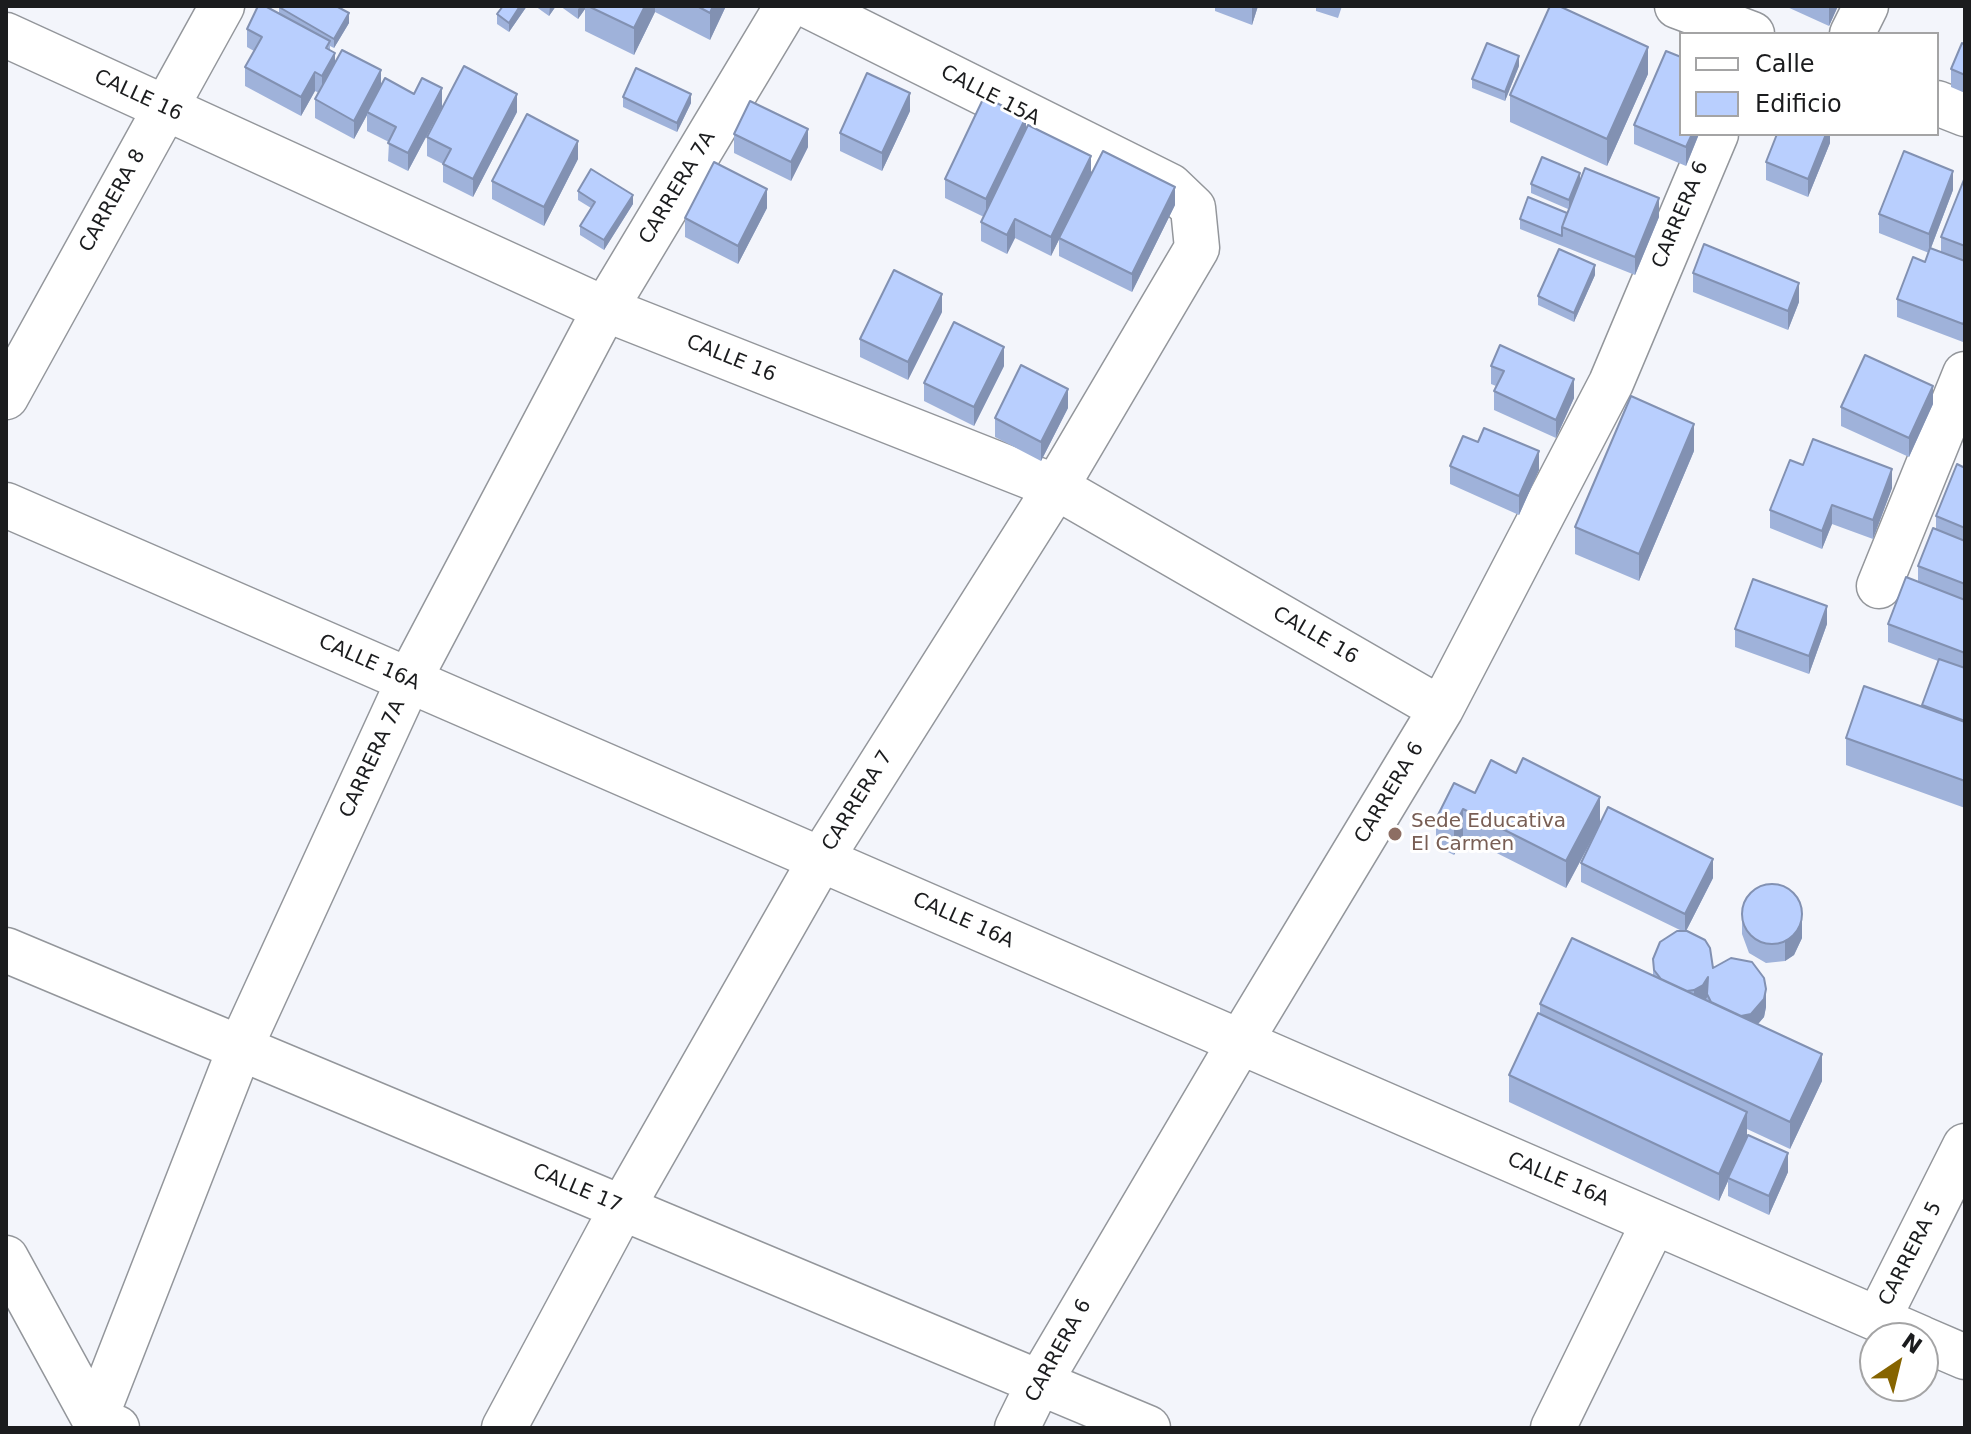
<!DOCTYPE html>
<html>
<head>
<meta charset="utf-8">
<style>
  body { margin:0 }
  #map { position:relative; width:1971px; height:1434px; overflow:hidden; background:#f3f5fb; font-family:"DejaVu Sans",sans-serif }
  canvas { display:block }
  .frame { position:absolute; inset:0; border:8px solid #1b1c1e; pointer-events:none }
  .legend { position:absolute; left:1679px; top:32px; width:260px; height:104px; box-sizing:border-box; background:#fff; border:2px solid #a4a4a5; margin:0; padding:10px 14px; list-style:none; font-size:24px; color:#1b1c1e }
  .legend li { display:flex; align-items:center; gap:16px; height:40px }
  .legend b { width:40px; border:2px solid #a4a4a5 }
  .north { position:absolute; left:1859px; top:1322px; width:80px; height:80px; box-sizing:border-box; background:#fff; border:2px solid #a4a4a5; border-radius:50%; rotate:35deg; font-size:22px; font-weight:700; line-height:32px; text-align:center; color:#1b1c1e }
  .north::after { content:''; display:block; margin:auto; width:28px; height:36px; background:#866400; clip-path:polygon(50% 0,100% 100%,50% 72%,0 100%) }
</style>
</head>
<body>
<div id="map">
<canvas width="1971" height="1434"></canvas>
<div class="frame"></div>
<ul class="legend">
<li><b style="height:10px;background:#fff"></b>Calle</li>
<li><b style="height:22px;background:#b9cffe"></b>Edificio</li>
</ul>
<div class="north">N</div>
</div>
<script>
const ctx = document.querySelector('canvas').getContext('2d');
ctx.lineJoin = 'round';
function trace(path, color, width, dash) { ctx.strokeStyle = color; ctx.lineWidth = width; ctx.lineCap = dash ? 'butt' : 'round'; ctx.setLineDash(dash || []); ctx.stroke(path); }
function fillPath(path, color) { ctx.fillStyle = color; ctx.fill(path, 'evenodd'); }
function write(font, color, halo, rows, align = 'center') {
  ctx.font = font + ' "DejaVu Sans",sans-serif'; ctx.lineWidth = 6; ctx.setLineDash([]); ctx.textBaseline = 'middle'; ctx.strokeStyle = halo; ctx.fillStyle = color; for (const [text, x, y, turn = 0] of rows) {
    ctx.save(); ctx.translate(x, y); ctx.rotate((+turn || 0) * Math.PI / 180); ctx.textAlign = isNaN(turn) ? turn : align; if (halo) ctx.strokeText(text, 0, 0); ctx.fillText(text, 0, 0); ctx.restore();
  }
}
const minor = new Path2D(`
  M1677 6 1752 34
  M1852 34 1866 6
  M6 35 605 309 1056 487 1441 709
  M1937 103 1965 114
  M6 397 222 6
  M6 505 1921 1338
  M1879 586 1965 374
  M6 950 1148 1428
  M6 1258 99 1428
  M1878 1319 1965 1146
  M1923 1339 1965 1357
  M117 1428 95 1419 240 1048 409 680 605 309 787 6
  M504 1428 622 1208 821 859 1056 487 1197 248 1193 208 1170 186 809 6
  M1017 1428 1039 1383 1240 1042 1441 709 1611 383 1716 134
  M1553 1428 1654 1222`);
const wall = new Path2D(`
  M503 6H527L509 32 497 24V14Z
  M535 6H556L549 16Z
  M560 6H726L710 40 655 12 634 55 585 31V9L578 19Z
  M1215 6H1258L1252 25 1215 11Z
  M1316 6H1342L1338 18 1316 11Z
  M1785 6H1838L1829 26Z
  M279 7 349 23 334 48 330 46V50L335 63 381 86 442 107 408 171 388 161 389 142 367 131V115L354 139 315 118V99L319 93 315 91 301 116 245 86V67L254 51 247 47V29L279 13Z
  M1965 45V93L1951 87V69Z
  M1519 66 1505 101 1472 88V79Z
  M1648 74 1607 166 1510 122V95Z
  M623 97 691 103 677 132 623 107Z
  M910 111 882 171 840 151V133Z
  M517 112 473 197 443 182V164L427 156V137Z
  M1634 125 1681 134H1699L1686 166 1634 144Z
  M1026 131 1091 174 1175 205 1132 292 1059 256V239L1051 256 1015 238 1007 254 981 241V222L984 217 945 198V179Z
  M734 134 808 147 791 181 734 153Z
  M1830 134V143L1808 197 1766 180V162Z
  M578 159 544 226 492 199V181Z
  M1965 177V338L1963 342 1897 317V299L1925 262 1929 253 1879 233V214L1953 190 1931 248 1941 252V237Z
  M1580 180 1659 217 1635 275 1520 229V219L1567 213 1568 209 1531 193V184Z
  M578 191 633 204 604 250 580 235V226L591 208 578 200Z
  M767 208 738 264 685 237V218Z
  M1693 273 1799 302 1788 330 1693 292Z
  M1595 275 1574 322 1538 305V296Z
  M942 312 908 380 860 357V339Z
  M1004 366 974 426 924 401V383Z
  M1491 366 1574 398 1556 438 1494 410V391L1496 386 1491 384Z
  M1933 404 1909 457 1841 426V407Z
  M1068 408 1041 461 995 437V418Z
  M1694 451 1639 581 1575 554V527Z
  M1803 465 1892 488 1873 539 1832 524 1822 549 1770 528V510Z
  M1450 466 1539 470 1519 515 1450 484Z
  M1965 468V808L1846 765V738L1922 706 1938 661 1888 642V624L1918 582V566L1936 530V516Z
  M1827 624 1809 674 1735 647V629Z
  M1475 793 1600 824 1566 888 1463 836 1454 855 1436 846V819Z
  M1581 863 1713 878 1686 931 1713 968 1766 1007 1764 1017 1758 1024 1822 1081 1790 1149 1747 1129V1136L1788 1172 1769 1215 1728 1196V1181L1719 1201 1509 1102V1075L1540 1014V1004L1653 975V959L1682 931 1581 882Z
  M1742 916 1802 938 1794 955 1785 961 1766 963 1749 953 1742 934Z
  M1965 1295V1317H1964V1298Z`);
const shadedWall = new Path2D(`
  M520 6H527L509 32V23Z
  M550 6H556L549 16Z
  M581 6H585V9L578 19V9Z
  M645 6H655V12L634 55V28Z
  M713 6H726L710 40V13Z
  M1252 6H1258L1252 25Z
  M1830 6H1838L1829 26V7Z
  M349 13V23L334 48V39Z
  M1648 47V74L1607 166V139Z
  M335 53V71L322 95V76Z
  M1519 56V66L1505 101V92Z
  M381 70V89L367 112V115L354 139V121Z
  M315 72V91L301 116V97Z
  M442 88V107L408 171V153Z
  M910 93V111L882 171V153Z
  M517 94V112L473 197V179Z
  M691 94V103L677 132V123Z
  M1026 117V135L986 218V199Z
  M808 129V147L791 181V162Z
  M1692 134H1699L1686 166V147Z
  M1826 134H1830V143L1808 197V179Z
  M578 141V159L544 226V207Z
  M1091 156V175L1051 256V237Z
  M1953 171V190L1929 253V234Z
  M1580 173V182L1569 209V200Z
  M1175 187V205L1132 292V274Z
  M767 189V208L738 264V246Z
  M633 195V204L604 250V240Z
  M1659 198V217L1635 275V257Z
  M1015 219V238L1007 254V235Z
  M1595 265V275L1574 322V313Z
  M1799 283V302L1788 330V311Z
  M942 294V312L908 380V362Z
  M1965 319V338L1963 342V324Z
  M1004 347V366L974 426V407Z
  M1574 379V398L1556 438V420Z
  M1933 386V404L1909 457V438Z
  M1068 389V408L1041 461V442Z
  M1694 424V451L1639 581V554Z
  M1539 451V470L1519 515V496Z
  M1892 469V488L1873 539V520Z
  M1832 505V524L1822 549V531Z
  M1827 606V624L1809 674V656Z
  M1600 797V824L1566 888V861Z
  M1463 809V836L1454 855V828Z
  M1713 859V878L1685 933V914Z
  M1802 919V938L1794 955 1785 961V942Z
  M1708 977V996L1703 1003 1694 1008V990Z
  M1766 989V1007L1764 1017 1751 1032 1732 1018Z
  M1822 1054V1081L1790 1149V1122Z
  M1747 1112V1139L1728 1178V1181L1719 1201V1174Z
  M1788 1153V1172L1769 1215V1196Z`);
const building = new Path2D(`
  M258 6H265L330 41 326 48 335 53 322 76 315 72 301 97 245 67 262 37 247 29Z
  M280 6H336L349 13 334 39 279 7Z
  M503 6H520L509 23 497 14Z
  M588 6H645L634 28Z
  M697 6H713L710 13Z
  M1550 6H1559L1648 47 1607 139 1510 95Z
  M1487 43 1519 56 1505 92 1472 79Z
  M1962 43 1965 45V75L1951 69Z
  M342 50 381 70 354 121 315 99Z
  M1666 51 1681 57V134H1692L1686 147 1634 125Z
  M464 66 517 94 473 179 443 164 451 149 427 137Z
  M636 68 691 94 677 123 623 97Z
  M867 73 910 93 882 153 840 133Z
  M385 78 414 94 422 78 442 88 408 153 388 143 396 127 367 112Z
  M984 97 1026 117 986 199 945 179Z
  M750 101 808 129 791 162 734 134Z
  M527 114 578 141 544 207 492 181Z
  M1028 125 1091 156 1051 237 1015 219 1007 235 981 222Z
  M1777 134H1826L1808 179 1766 162Z
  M1103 151 1175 187 1132 274 1059 238Z
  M1904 151 1953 171 1929 234 1879 214Z
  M1542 157 1580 173 1569 200 1531 184Z
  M714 162 767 189 738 246 685 218Z
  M1585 168 1659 198 1635 257 1562 227Z
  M591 169 633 195 604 240 580 226 595 202 578 191Z
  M1965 177V246L1941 237Z
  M1528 197 1567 213 1562 227V236L1520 219Z
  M1704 244 1799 283 1788 311 1693 273Z
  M1930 248 1965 261V319L1963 324 1897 299 1913 257 1925 262Z
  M1559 249 1595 265 1574 313 1538 296Z
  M894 270 942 294 908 362 860 339Z
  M954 322 1004 347 974 407 924 383Z
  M1500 345 1574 379 1556 420 1494 391 1504 371 1491 366Z
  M1865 355 1933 386 1909 438 1841 407Z
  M1021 365 1068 389 1041 442 995 418Z
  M1631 396 1694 424 1639 554 1575 527Z
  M1484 428 1539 451 1519 496 1450 466 1463 436 1478 442Z
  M1813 439 1892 469 1873 520 1832 505 1822 531 1770 510 1790 460 1803 465Z
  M1957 464 1965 468V528L1936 516Z
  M1933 528 1965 541V584L1918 566Z
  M1906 577 1965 600V653L1888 624Z
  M1753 579 1827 606 1809 656 1735 629Z
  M1939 659 1965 668V721L1922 705Z
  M1864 686 1965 722V781L1846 738Z
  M1523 758 1600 797 1566 861 1463 809 1454 828 1436 819 1454 783 1475 793 1491 760 1516 773Z
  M1608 807 1713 859 1685 914 1581 863Z
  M1742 914a30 30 0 1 1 60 0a30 30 0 1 1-60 0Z
  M1677 931H1687L1705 940 1710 948 1713 968 1731 958 1752 962 1764 978 1766 989 1764 999 1751 1014 1741 1016 1711 1002 1707 994 1708 977 1703 985 1694 990 1687 991 1661 979 1654 970 1653 959 1660 942Z
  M1572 938 1822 1054 1790 1122 1540 1004Z
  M1538 1013 1747 1112 1719 1174 1509 1075Z
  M1748 1135 1788 1153 1769 1196 1728 1178Z`);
const markers = [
  [1395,834,8,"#8d6e63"]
];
const streetNames = [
  ["CALLE 16",138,96,25],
  ["CALLE 15A",990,96,27],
  ["CARRERA 7A",678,188,-59],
  ["CARRERA 8",113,201,-61],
  ["CARRERA 6",1681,215,-67],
  ["CALLE 16",731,359,22],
  ["CALLE 16",1315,636,30],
  ["CALLE 16A",369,663,24],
  ["CARRERA 7A",373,759,-65],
  ["CARRERA 6",1390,793,-59],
  ["CARRERA 7",858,801,-58],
  ["CALLE 16A",963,921,24],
  ["CALLE 16A",1558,1180,23],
  ["CALLE 17",577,1189,23],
  ["CARRERA 5",1911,1254,-63],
  ["CARRERA 6",1059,1351,-61]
];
const educationNames = [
  ["Sede Educativa",1411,822],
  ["El Carmen",1411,845]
];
trace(minor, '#93969b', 47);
trace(minor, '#fff', 44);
fillPath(wall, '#9fb2da');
fillPath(shadedWall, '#8291b2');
fillPath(building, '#b9cffe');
trace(building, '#8291b2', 2);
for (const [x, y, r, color] of markers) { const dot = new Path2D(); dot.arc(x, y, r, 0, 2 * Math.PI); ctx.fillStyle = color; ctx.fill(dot); trace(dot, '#fff', 3); }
write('20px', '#1b1c1e', '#fff', streetNames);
write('20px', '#785e54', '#fff', educationNames, 'left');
</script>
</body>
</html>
